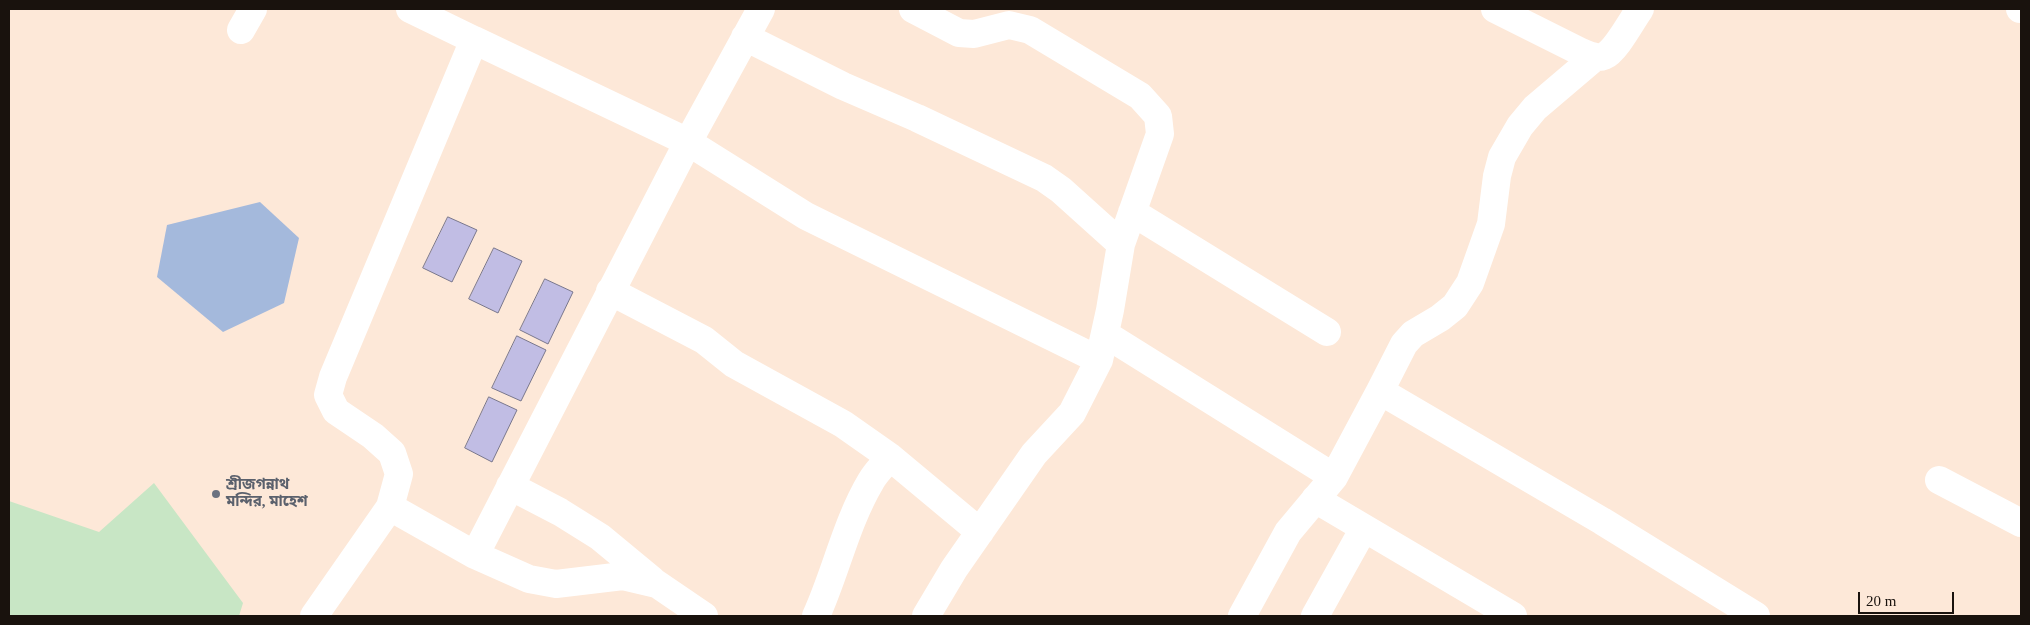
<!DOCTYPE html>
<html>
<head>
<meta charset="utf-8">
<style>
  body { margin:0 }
  #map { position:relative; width:2030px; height:625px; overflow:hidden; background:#fde8d8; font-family:"Times New Roman",serif }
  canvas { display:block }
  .frame { position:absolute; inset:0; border:10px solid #19120d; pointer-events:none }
  .scale { position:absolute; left:1858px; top:592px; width:96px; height:22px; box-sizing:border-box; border:2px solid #19120d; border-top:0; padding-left:6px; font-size:15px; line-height:18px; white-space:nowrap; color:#19120d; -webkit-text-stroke:4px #fde8d8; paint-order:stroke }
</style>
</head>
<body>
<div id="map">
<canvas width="2030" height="625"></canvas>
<div class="frame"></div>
<div class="scale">20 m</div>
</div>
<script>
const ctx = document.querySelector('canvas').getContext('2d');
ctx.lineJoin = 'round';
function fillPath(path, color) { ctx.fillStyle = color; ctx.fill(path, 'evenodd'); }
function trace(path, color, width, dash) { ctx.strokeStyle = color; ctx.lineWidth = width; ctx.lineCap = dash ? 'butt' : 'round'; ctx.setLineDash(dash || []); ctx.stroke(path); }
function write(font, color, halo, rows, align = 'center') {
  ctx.font = font + ' "Times New Roman","Noto Sans Bengali",serif'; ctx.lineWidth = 4; ctx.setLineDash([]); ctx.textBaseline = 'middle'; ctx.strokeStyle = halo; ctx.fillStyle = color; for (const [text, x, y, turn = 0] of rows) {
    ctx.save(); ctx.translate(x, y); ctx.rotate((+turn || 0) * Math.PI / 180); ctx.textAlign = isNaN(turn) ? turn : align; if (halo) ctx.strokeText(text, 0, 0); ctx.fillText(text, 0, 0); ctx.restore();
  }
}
const green = new Path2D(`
  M154 483 243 603 239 616H9V501L99 532Z`);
const water = new Path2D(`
  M260 202 299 238 284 303 223 332 157 277 167 225Z`);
const building = new Path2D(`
  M448 217 477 230 452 282 423 268Z
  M494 248 522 261 498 313 469 299Z
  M545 279 573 292 548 344 520 330Z
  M517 336 546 350 521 401 492 388Z
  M489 397 517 410 492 462 465 448Z`);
const minor = new Path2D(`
  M410 9 474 40
  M913 9 959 33 974 34 1009 25 1030 30 1140 96 1158 116 1160 134 1121 244 1110 310 1099 360 1072 413 1034 454 954 569 926 616
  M1495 9 1581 52C1588 55 1597 59 1604 56 1616 51 1632 20 1640 9
  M2020 9H2021
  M241 30 253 9
  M745 37 843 86 917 118 1044 178 1061 190 1121 244
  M1132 212 1327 332
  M610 291 704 340 734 364 843 424 890 457 980 532
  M1105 334 1334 477
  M1380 391 1404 344 1413 334 1440 318 1455 306 1470 283 1491 224 1497 176 1502 157 1520 126 1535 108 1595 57
  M1939 480 2021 523
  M510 486 560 512 600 537 652 580
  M1315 499 1513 616
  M390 507 475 555 529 579 556 584 623 576 657 584 704 616
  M475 555 688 142 761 9
  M314 616 390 507 399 474 392 453 373 436 336 411 328 395 333 377 474 40 688 142 806 216 1099 360
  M816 616C836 572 846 523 871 481 876 472 884 465 890 457
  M1242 616 1288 532 1334 477 1380 391 1602 521 1756 616
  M1315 616 1364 528`);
const markers = [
  [216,494,5,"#6b7280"]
];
const worshipNames = [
  ["শ্রীজগন্নাথ",226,485],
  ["মন্দির, মাহেশ",226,502]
];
fillPath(green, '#c8e6c5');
fillPath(water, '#a4b9dc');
fillPath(building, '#c1bde4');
trace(building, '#79778c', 1);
trace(minor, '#fff', 28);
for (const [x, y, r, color] of markers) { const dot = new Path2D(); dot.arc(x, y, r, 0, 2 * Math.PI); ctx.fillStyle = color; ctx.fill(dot); trace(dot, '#fde8d8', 2); }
write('bold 15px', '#5b616d', '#fde8d8', worshipNames, 'left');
</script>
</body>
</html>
